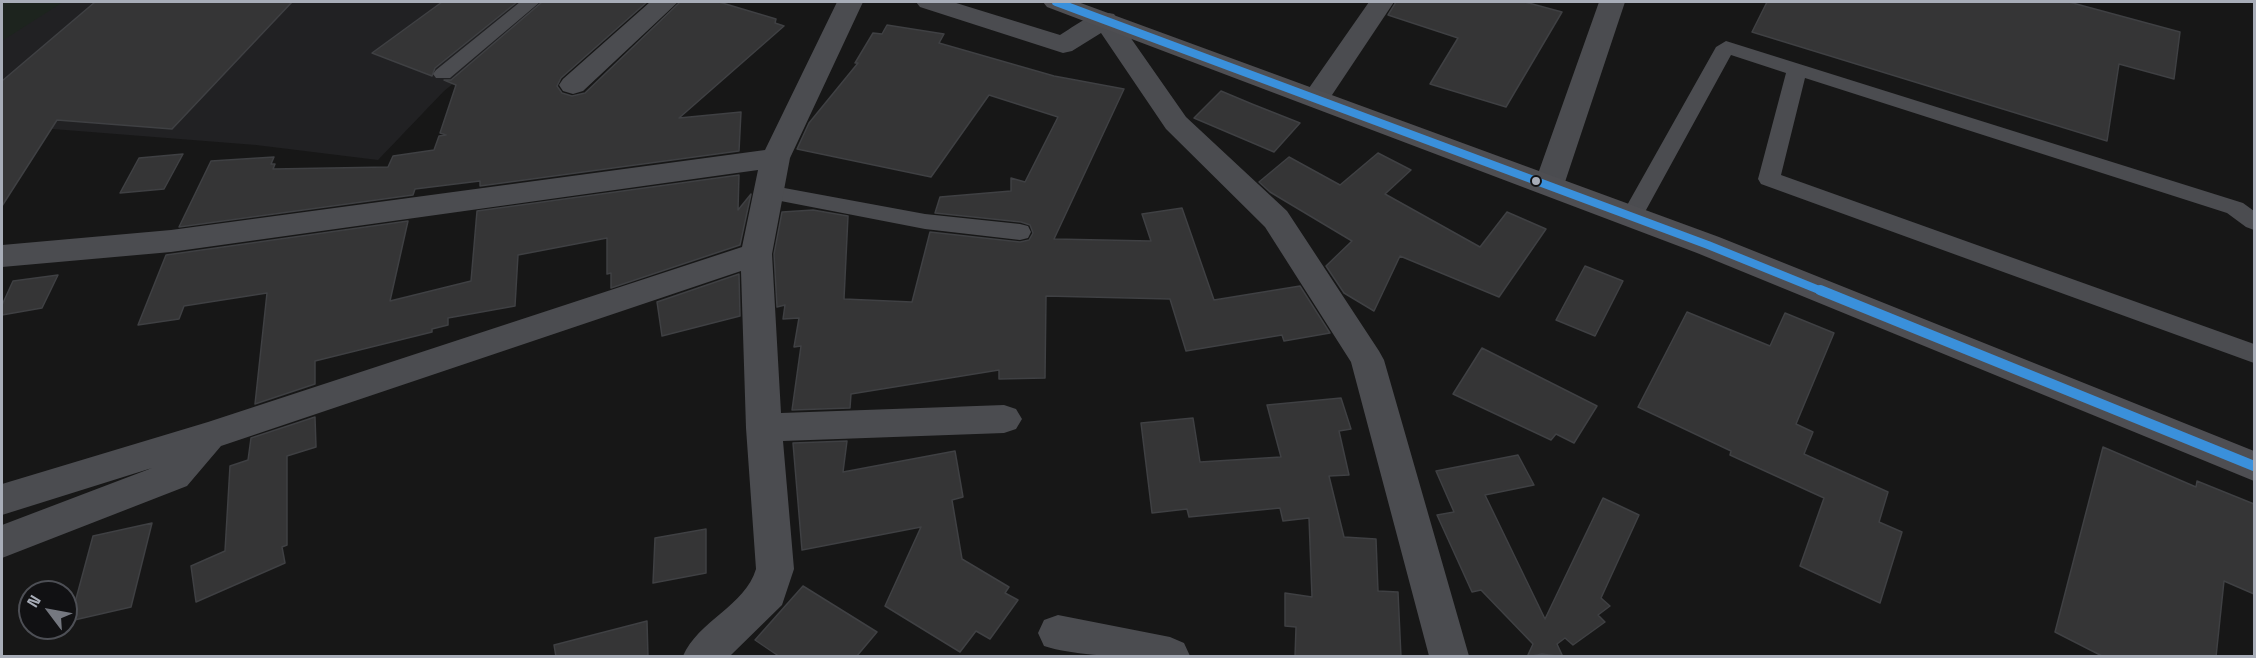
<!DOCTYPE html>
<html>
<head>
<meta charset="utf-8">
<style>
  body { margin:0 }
  #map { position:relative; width:2256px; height:658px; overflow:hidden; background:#171717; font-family:"Space Grotesk",sans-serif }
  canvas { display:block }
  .frame { position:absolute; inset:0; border:3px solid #a8adb8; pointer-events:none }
  .north { position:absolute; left:18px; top:580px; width:60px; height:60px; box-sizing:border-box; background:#111113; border:2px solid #4d4f55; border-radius:50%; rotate:302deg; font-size:16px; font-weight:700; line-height:24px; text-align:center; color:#a8adb8 }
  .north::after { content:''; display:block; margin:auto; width:21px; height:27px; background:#757880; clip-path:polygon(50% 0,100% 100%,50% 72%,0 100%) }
</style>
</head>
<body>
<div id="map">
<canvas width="2256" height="658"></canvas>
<div class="frame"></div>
<div class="north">N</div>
</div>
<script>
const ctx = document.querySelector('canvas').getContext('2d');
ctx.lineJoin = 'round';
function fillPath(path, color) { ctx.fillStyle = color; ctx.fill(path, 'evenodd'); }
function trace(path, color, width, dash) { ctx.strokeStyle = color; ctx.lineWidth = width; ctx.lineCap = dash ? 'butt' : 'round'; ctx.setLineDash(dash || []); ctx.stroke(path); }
const built = new Path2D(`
  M2 2H554L444 91 378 160 256 145 2 125Z`);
const green = new Path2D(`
  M2 2H63L2 41Z`);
const building = new Path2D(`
  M95 2H292L172 129 57 120 2 206V81Z
  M442 2H517L435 68 432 76 372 53Z
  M542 2H647L561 78 557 86 562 93 572 96 585 93 680 2H719L776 19 775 23 784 26 679 118 741 112 739 151 480 186V181L415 189 413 195 179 227 211 161 274 157 271 164H275L273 169 388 167 393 156 434 150 439 136 446 135 440 133 456 85 444 80H451Z
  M1396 2H1525L1562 12 1506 107 1430 84 1458 38 1388 15Z
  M1767 2H2069L2180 32 2174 79 2119 64 2107 141 1752 32Z
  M887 25 944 34 939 43 1054 76 1124 89 1054 239 1151 241 1142 214 1182 208 1214 300 1300 286 1330 333 1284 341 1282 335 1186 351 1170 299 1046 296 1045 378 999 379V370L851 394 850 408 792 410 801 346 794 347 799 318 783 319 785 305 777 307 774 254 782 212 813 210 848 216 844 299 912 302 930 232 1020 242 1029 240 1033 233 1030 225 1021 222 935 213 940 197 1011 191V178L1025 182 1058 117 989 95 931 177 797 149 809 123 858 63H855L873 33 882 34Z
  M1221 91 1252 104 1300 123 1274 152 1194 118Z
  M1378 153 1411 170 1385 194 1480 247 1507 212 1546 229 1499 297 1400 256 1374 311 1344 293 1326 266 1352 241 1270 192 1259 182 1289 157 1340 185Z
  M183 154 164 189 120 193 139 158Z
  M739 175 738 210 751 194 740 245 611 288V273L607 274V238L518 255 515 306 448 318V325L432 329V332L315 361V384L255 404 267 293 184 306 179 319 138 325 166 255 408 221 390 301 471 281 477 211Z
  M1585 266 1623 281 1595 336 1556 320Z
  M739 274 740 316 662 336 657 302Z
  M58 275 42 308 2 315V305L13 281Z
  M1687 312 1770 346 1785 313 1834 333 1796 424 1813 432 1804 454 1888 492 1879 522 1902 532 1880 603 1800 566 1824 498 1730 455 1731 451 1638 407Z
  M1482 348 1597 406 1574 443 1556 434 1551 440 1453 394Z
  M1341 398 1351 429 1339 431 1349 475 1329 476 1344 537 1376 539 1378 591 1398 592 1401 657H1295L1296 627 1285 626V593L1312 597 1309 518 1283 521 1280 508 1189 517 1187 509 1152 513 1141 423 1193 418 1200 462 1281 457 1267 405Z
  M315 417 316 447 287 456V545L282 547 285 563 196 602 191 566 225 551 230 466 248 460 251 438Z
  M847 441 843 472 955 451 963 497 952 500 962 559 1009 587 1005 593 1018 600 990 639 976 631 960 652 885 606 921 527 802 550 793 443Z
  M2103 447 2196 487 2197 481 2254 504V594L2224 581 2216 657H2104L2055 632Z
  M1518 455 1534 485 1485 495 1545 619 1603 498 1639 515 1601 598 1610 606 1598 615 1605 622 1573 645 1565 638 1557 644 1563 657 1542 654 1527 657 1533 644 1481 590 1472 592 1437 515 1454 512 1436 471Z
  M152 523 131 607 70 621 93 536Z
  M706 529V573L653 583 655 538Z
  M803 586 877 632 856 657H780L755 640Z
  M647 621 648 657H556L554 645Z`);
const service = new Path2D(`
  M520 2H540L450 78H436L433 74 436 70Z
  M1726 41 2243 203 2254 211V230L2246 227 2227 213 1805 78 1781 175 2254 344V363L1761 184 1758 179 1786 73 1731 55 1640 221 1632 224 1624 221 1621 216 1716 47Z
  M768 185 925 214 1020 224 1028 226 1031 232 1028 238 1020 240 925 229 760 197 757 192 760 187Z`);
const minor = new Path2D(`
  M650 2H678L583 91 573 94 563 91 559 85 563 79Z
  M837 2H863L790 158 772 254 781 413 1004 405 1016 409 1022 419 1016 429 1004 433 783 441 794 569 782 605 730 656H683C698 621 745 606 756 569L746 428 741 271 221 446 187 486 2 558V525L152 468 2 515V484L208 422 742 247 758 170 171 252 2 267V245L171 230 765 150Z
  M916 2H953L1060 35C1077 25 1094 9 1114 14L1186 117 1287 211 1379 351 1384 360 1469 656H1429L1351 362 1265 227 1166 129 1101 33 1072 51 1063 53 920 7Z
  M1369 2H1394L1326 104 1316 107 1306 104 1302 98Z
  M1599 2H1625L1564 185 1560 192 1549 195 1538 192 1534 185Z
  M1058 615 1170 637 1184 643 1190 656C1151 658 1081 658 1044 646L1038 633 1044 620Z`);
const trunk = new Path2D(`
  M1043 2H1078L1719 237 2254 451V481L1697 253 1047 7Z`);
const bus1Far1 = new Path2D(`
  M1056 2 1708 245 1824 292`);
const bus1 = new Path2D(`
  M1820 290 2254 466`);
const markers = [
  [1536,181,5,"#a8adb8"]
];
fillPath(built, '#212123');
fillPath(green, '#1d241e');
fillPath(building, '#353536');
trace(building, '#3f4043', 1.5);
fillPath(service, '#4b4c50');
fillPath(minor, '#4b4c50');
fillPath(trunk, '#4e4e52');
trace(bus1Far1, '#3a90db', 8);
trace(bus1, '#3a90db', 10);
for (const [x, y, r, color] of markers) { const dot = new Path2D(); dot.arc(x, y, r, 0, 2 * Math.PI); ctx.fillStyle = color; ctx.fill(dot); trace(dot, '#111113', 2); }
</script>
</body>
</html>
